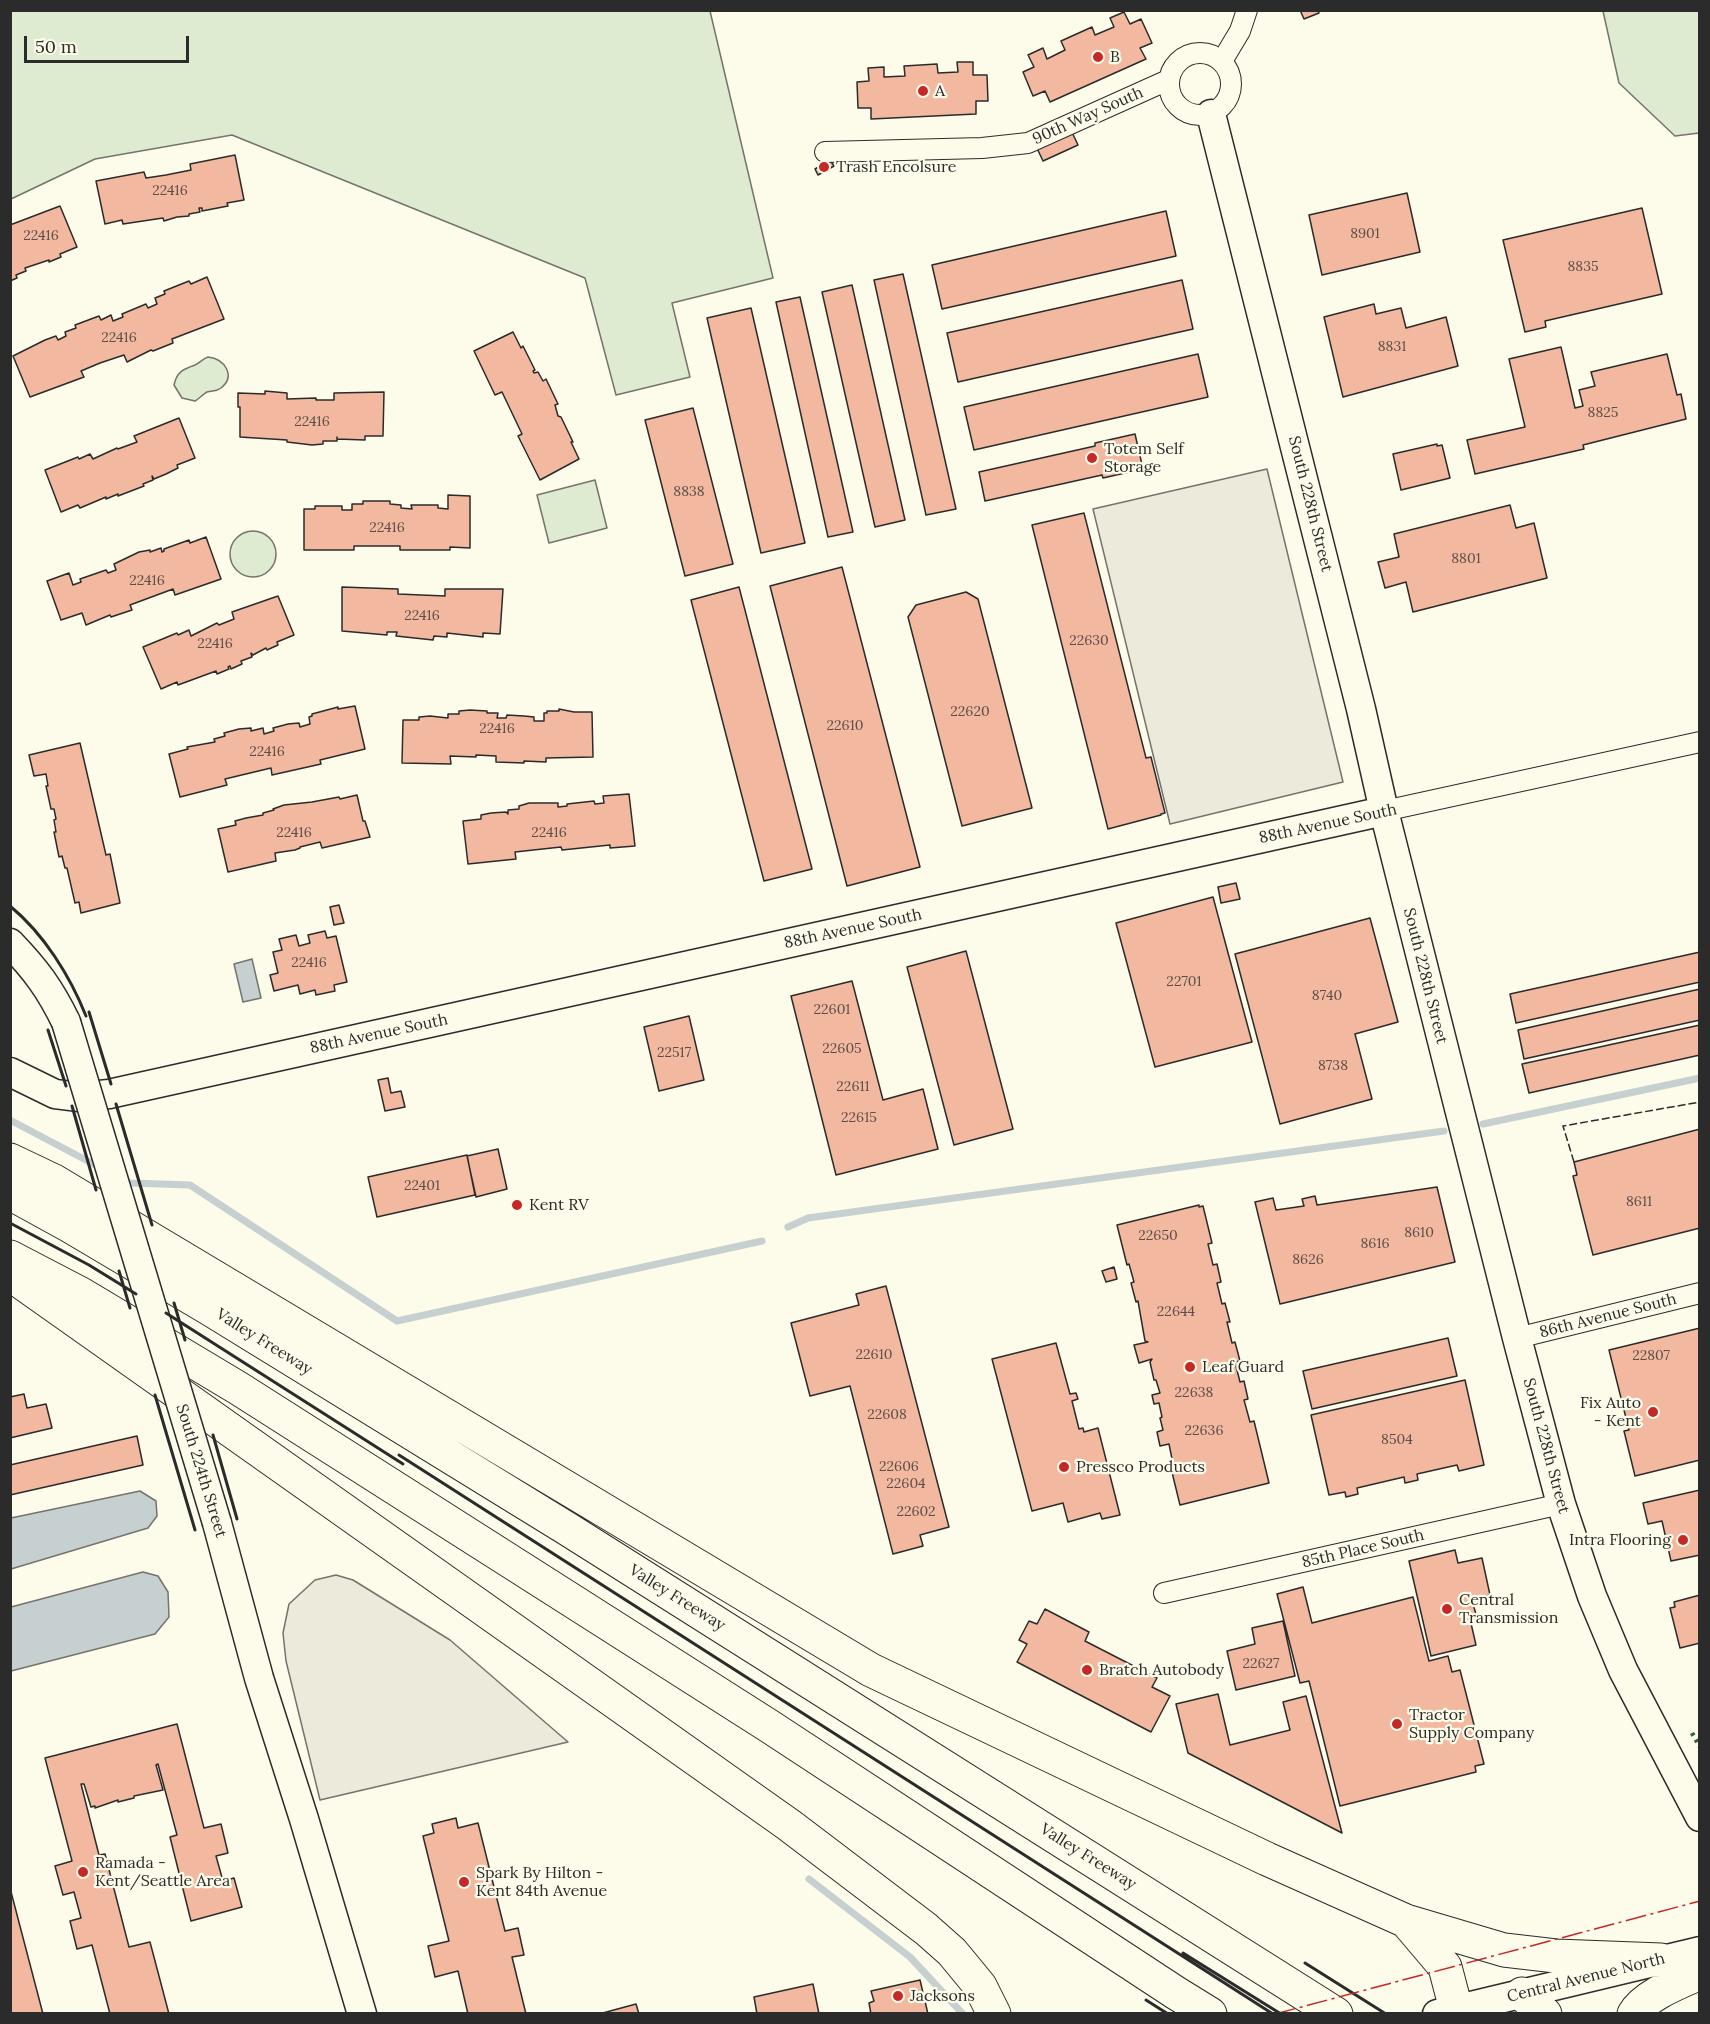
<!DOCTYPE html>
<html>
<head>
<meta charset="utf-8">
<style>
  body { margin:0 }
  #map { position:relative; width:1710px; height:2024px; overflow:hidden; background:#fdfbea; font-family:Lora,serif }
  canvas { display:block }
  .frame { position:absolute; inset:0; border:12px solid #2b2b2b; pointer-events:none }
  .scale { position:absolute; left:24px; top:36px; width:165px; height:27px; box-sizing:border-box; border:3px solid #2b2b2b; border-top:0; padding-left:8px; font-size:18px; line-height:21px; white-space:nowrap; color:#2b2b2b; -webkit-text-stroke:4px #fdfbea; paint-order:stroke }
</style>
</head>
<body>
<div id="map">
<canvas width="1710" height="2024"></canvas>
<div class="frame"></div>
<div class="scale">50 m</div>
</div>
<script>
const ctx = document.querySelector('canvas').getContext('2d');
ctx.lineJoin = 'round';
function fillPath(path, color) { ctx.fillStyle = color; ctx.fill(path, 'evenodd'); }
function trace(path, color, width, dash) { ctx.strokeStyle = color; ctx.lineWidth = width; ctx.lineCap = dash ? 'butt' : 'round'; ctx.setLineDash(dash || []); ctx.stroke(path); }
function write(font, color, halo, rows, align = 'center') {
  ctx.font = font + ' Lora,serif'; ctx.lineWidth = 4.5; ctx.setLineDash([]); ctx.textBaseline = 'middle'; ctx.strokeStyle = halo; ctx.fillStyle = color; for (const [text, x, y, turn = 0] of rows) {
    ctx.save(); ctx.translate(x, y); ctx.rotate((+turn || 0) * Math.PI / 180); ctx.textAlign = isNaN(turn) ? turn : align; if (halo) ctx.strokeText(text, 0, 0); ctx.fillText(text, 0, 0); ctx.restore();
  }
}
const green = new Path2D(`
  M10 11H710L773 278 672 303 690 377 616 395 585 278 232 135 95 159 11 199Z
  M1603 11H1699V133L1675 136 1619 83Z
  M208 357C225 359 236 376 221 388 216 392 212 390 207 392 203 394 199 399 195 401L182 398 174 385C177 371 184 369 195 365 200 363 202 359 208 357Z
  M595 480 607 528 549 543 537 495Z
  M230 554a23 23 0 1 1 46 0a23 23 0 1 1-46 0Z`);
const parking = new Path2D(`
  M1267 469 1343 782 1170 824 1093 509Z
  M336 1575 353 1580 450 1640 568 1742 320 1800 286 1661 283 1633 289 1604 315 1580Z`);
const water = new Path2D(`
  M252 959 261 998 243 1002 234 964Z
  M140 1491 156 1501 157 1516 148 1528 11 1569V1518Z
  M143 1572 158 1576 168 1592 169 1617 155 1634 11 1671V1607Z`);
const stream = new Path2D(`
  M10 1120 101 1168
  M1483 1124 1700 1078
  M121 1179 130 1183 190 1185 397 1321 762 1241
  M788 1227 808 1218 1444 1131
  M809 1879 910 1957 963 2014`);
const building = new Path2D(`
  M1300 10H1318L1319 13 1304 19Z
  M1124 12 1130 24 1141 19 1152 43 1140 48 1146 59 1050 102 1045 91 1033 96 1023 72 1034 67 1028 55 1043 48 1047 59 1065 50 1061 41 1092 27 1095 35 1114 27 1110 18Z
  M957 62H973V75H987L988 101H976V114L871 119V108H858L857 82 869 81 868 68 884 67V77L905 76 904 66 937 64 938 73 958 72Z
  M1070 128 1078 145 1043 161 1035 144Z
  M235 155 244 200 227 203 228 206 202 211V208H199L200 212 189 214V216L177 217 164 221 163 218 123 224 122 220 105 224 96 181 144 172 146 178 166 175 191 170 190 164Z
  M830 160 834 166 818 175 815 169Z
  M1407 193 1420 252 1322 275 1309 215Z
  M60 206 77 247 60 254 61 257 49 262V260L25 268 26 271 16 275 17 278 10 281V225Z
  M1642 208 1662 294 1545 321 1546 327 1525 332 1503 240Z
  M1166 211 1176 256 942 309 932 265Z
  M903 274 956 509 926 515 874 280Z
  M207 277 224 319 172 339 173 343 153 351 151 350 127 362 124 355 100 363 81 371 84 377 30 397 13 356 45 340 56 336 58 340 66 336 65 332 76 328 75 325 99 316 101 320 111 315 113 321 123 317 122 314 146 304 148 308 157 304 155 298 165 294 164 291 189 281 191 284Z
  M1182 280 1193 329 958 382 947 333Z
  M852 285 905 520 875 527 822 292Z
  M800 297 853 532 828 537 776 302Z
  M1374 304 1376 314 1401 308 1406 328 1446 317 1458 366 1343 397 1324 317Z
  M751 308 805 543 761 553 707 318Z
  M513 332 521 348 523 346 535 370 533 371 534 373 538 372 543 381 546 379 558 404 555 405 558 416 561 417 573 442H571L579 459 540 480 518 436 522 434 502 392 495 395 474 351Z
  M1561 347 1575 408 1583 406 1579 390 1595 386 1591 372 1667 354 1677 395 1681 394 1686 419 1583 445 1584 449 1475 474 1467 440 1525 427 1509 359Z
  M1198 354 1208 397 974 450 964 407Z
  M265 391 287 393V399L316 398V400H334V393L384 392 383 436H365V440L337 439V437V441H323V444L312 445 287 442V440L240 437V407H238V393L265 394Z
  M693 408 733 564 685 576 645 420Z
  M179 418 195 458 177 465 178 468 166 474 154 479 152 476 153 480 143 484 144 486 118 496V494L106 499V497L80 508 78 505 61 512 45 470 78 457 79 459 90 454 93 459 117 448 118 449 137 442 134 436Z
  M1135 434 1143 469 1103 478 1102 475 985 501 979 472 1095 446V443Z
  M1437 444V446L1442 445 1450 478 1401 490 1393 454Z
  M448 495 470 496V548L450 547V550H400V546H354V550H304V509H315V506H342V510H352V504H363V501H390V504L401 505V508L412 509 411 505H438V508L448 509Z
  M1510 505 1516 528 1534 523 1547 578 1413 612 1406 582 1385 588 1378 562 1399 557 1394 534Z
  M1084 513 1146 758 1151 757 1165 813 1161 814V815L1108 829 1032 525Z
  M206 537 221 579 175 595 173 589 130 605 132 610 111 617 110 615 86 625 82 613 61 620 47 581 69 573 73 585 81 582 80 579 106 570 108 573 116 570 114 564 139 552 150 550V552L161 548 162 552 164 551V549L189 540 190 543Z
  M842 567 920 867 847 886 770 586Z
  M342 587 398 589V594L445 596V589H503L500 634 483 633V637L447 633V637L434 636 433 640 396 636 397 632H387V635L342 631Z
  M739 587 812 869 764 881 691 600Z
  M966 592 978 599 1032 808 962 826 908 617 916 605Z
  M278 596 294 635 277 642 278 645 267 650 266 648 253 655 251 653 252 657 241 661 242 664 231 669 230 666 228 667 229 669 217 674 216 671 178 685 177 682 161 689 143 647 177 633 178 635 189 630 191 636 217 623 219 625 234 619 232 612Z
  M355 706 365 749 320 760 321 764 272 775 271 768 225 779 227 785 180 797 169 754 188 749 187 747 215 742 214 739 225 736 224 733 239 729 251 728V731L263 728 264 734 274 731 273 728 288 724 299 723 300 727 310 724 309 717 312 716V714L338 707V709Z
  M559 709 574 712H592L593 757 546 758V762L524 761V763L496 762V756L476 755V757L450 756 451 764 402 763 403 720H419V717L430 716 448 718V714H459V711L470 710 487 711V713H498L497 718H506L507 715 524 716 534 717V721H544V713H547V711H559Z
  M80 743 106 855 110 854 120 903 81 913 79 902 75 903 67 868H65L62 856 59 857 54 832H56L54 820 56 819 54 809H51L46 786H48L46 774 34 776 29 755Z
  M629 794 635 846 610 848V845L562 850 561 847 515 852 516 859 468 864 463 821 481 819V815L491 813 506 812 508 814V810L519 809V806L529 803H558V807L567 806V804L594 801 595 804 604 803 603 796Z
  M357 795 363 821H365L370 837 322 848 320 842 300 847V848L295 850 275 853 276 861 228 872 218 829 236 825 235 821 246 818 263 815V813L274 810 273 809 284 805 312 802 339 797 340 799Z
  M1236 883 1240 899 1221 903 1218 887Z
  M1213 897 1252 1042 1155 1067 1116 923Z
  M339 905 344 923 334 925 330 907Z
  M1370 918 1398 1022 1355 1034 1372 1099 1280 1124 1235 954Z
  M325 931 327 938 336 936 347 982 334 985 335 991 316 995 315 990 300 994 298 985 274 991 270 975 278 973 273 952 282 950 279 939 296 935 299 946 310 943 308 935Z
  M966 951 1013 1129 954 1145 907 967Z
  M1700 952V982L1516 1023 1510 994Z
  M852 981 883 1100 923 1089 938 1149 836 1175 791 996Z
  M1700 989V1020L1524 1059 1518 1030Z
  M689 1016 704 1080 659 1091 644 1027Z
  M1700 1025V1055L1529 1093 1522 1064Z
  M388 1078 391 1093 401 1091 405 1107 385 1111 378 1080Z
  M1700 1129V1228L1593 1255 1573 1176 1577 1175 1574 1162Z
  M498 1149 507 1189 476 1197 467 1156Z
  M467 1155 475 1195 377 1217 368 1177Z
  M1437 1187 1455 1262 1280 1304 1255 1202 1273 1198 1276 1210 1304 1206 1302 1199 1315 1196 1317 1205Z
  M1199 1205V1207L1203 1206 1212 1243 1208 1244 1213 1265 1217 1264 1221 1282 1217 1283 1222 1304 1225 1303 1230 1322H1227L1232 1343 1235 1342 1240 1361 1235 1362 1240 1382 1244 1381 1248 1399 1244 1400 1250 1422 1254 1421 1269 1483 1180 1505 1169 1460 1172 1459 1169 1444 1160 1446 1157 1432 1163 1430 1160 1418 1162 1417 1159 1403 1154 1404 1152 1395 1160 1393 1156 1380H1154L1150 1362 1152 1359 1139 1363 1134 1345 1148 1342 1145 1341 1138 1301 1136 1302 1131 1283 1134 1282 1129 1264 1127 1265 1117 1225Z
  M1114 1267 1117 1279 1106 1282 1102 1271Z
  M886 1286 949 1527 920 1535 923 1546 893 1554 850 1386 810 1396 791 1323 859 1305 856 1294Z
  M1700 1328V1460L1635 1476 1624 1431 1629 1430 1609 1350Z
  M1448 1338 1457 1376 1312 1409 1303 1371Z
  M1056 1343 1070 1394 1076 1393 1078 1399 1072 1401 1079 1429 1083 1428 1084 1432 1098 1428 1120 1515 1102 1519 1100 1513 1068 1522 1063 1503 1032 1511 992 1359Z
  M1465 1380 1484 1465 1459 1471 1457 1465 1417 1474 1418 1480 1405 1483 1404 1477 1357 1488 1358 1494 1346 1497 1345 1492 1329 1495 1311 1415Z
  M24 1394 27 1408 46 1404 52 1428 10 1438V1397Z
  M137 1436 143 1465 10 1495V1465Z
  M1700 1490V1555L1671 1561 1662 1521 1648 1524 1643 1503Z
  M1455 1550 1458 1563 1482 1558 1490 1595 1472 1600 1477 1618 1470 1619 1476 1645 1431 1656 1409 1561Z
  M1303 1587 1312 1623 1413 1597 1429 1661 1448 1656 1452 1672 1460 1670 1484 1764 1475 1766 1476 1772 1340 1806 1309 1681 1300 1683 1277 1594Z
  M1700 1595V1643L1680 1648 1670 1608 1675 1607 1674 1602Z
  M1045 1609 1089 1632 1085 1641 1157 1678 1152 1687 1170 1696 1151 1732 1017 1662 1027 1644 1019 1640 1029 1621 1037 1624Z
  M1283 1621 1295 1676 1236 1690 1227 1651 1255 1644 1252 1628Z
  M1218 1694 1230 1745 1290 1730 1283 1702 1306 1696 1342 1833 1188 1753 1176 1704Z
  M177 1724 204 1828 221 1824 228 1853 216 1856 223 1881 234 1878 242 1907 191 1921 170 1837 177 1835 158 1764 156 1765 163 1790 134 1796V1798L118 1802V1800L95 1808V1806L91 1807 84 1784H81L99 1855 105 1854 129 1947 150 1942 169 2014H110L92 1945 77 1949 70 1921 81 1918 74 1892 63 1895 55 1866 72 1861 45 1758Z
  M456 1818 458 1828 478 1823 505 1931 518 1928 524 1955 512 1957 526 2014H468L458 1971 435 1977 428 1946 449 1941 423 1836 434 1833 432 1824Z
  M10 1888 43 2014H10Z
  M920 1980 928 2014H871L869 2003 874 2001 871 1991Z
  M813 1984 819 2014H757L754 1997Z
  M636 2004 639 2014H599Z`);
const street = new Path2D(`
  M1169 84a31 31 0 1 1 62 0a31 31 0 1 1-62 0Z
  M1222 61 1240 31 1247 10
  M825 152 982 148 1028 143 1168 80
  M1384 811 1700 742
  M1517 1338 1700 1293
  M1164 1593 1561 1504`);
const secondary = new Path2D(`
  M1211 114 1361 709 1384 811 1517 1338 1561 1504 1592 1596 1623 1670 1700 1817
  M10 943C36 970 50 989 66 1022
  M10 1072 55 1094 79 1097 109 1094 1384 811
  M217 1523 259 1678 304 1819 362 2014
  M1437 2014 1700 1951`);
const highway = new Path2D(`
  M10 1160 54 1181 871 1670 1267 1859 1406 1921 1504 1950 1556 1956 1661 1960
  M10 1193 70 1226 210 1309 566 1528 1336 2014
  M10 1257 81 1294 238 1388 769 1726 1176 1993 1210 2014
  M14 1277 789 1825 926 1929 952 1952 980 1986 994 2014
  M1406 1921 1445 1967 1456 2009
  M1522 1994 1545 2014
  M1634 2014C1645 1995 1680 1982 1700 1973`);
const secondaryBridge = new Path2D(`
  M66 1022 217 1523`);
const hedge = new Path2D(`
  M1692 1733 1700 1747`);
const fence = new Path2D(`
  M1574 1162 1563 1126 1700 1102`);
const wall = new Path2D(`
  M10 906C44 934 70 976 86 1016
  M89 1012 111 1084
  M48 1030 66 1086
  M116 1104 152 1225
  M72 1106 96 1190
  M10 1223 89 1265 136 1294
  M119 1271 130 1308
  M174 1303 185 1340
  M166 1313 403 1464
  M155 1395 195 1530
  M213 1435 237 1519
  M399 1455 1273 2014
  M1183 1953 1281 2014
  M1305 1963 1386 2014
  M1146 2000 1168 2014`);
const power = new Path2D(`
  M1275 2014 1700 1901`);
const markers = [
  [1098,57,6,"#c62828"],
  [923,91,6,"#c62828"],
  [824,167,6,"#c62828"],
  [1092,458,6,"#c62828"],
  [517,1205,6,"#c62828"],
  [1190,1367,6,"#c62828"],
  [1653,1412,6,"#c62828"],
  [1064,1467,6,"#c62828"],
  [1683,1540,6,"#c62828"],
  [1447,1609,6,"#c62828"],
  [1087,1670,6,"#c62828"],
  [1397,1724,6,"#c62828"],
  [83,1872,6,"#c62828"],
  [464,1882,6,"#c62828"],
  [898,1996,6,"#c62828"]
];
const numberNames = [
  ["22416",170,191],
  ["8901",1365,234],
  ["22416",41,236],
  ["8835",1583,267],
  ["22416",119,338],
  ["8831",1392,347],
  ["8825",1603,413],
  ["22416",312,422],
  ["8838",689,492],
  ["22416",387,528],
  ["8801",1466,559],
  ["22416",147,581],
  ["22416",422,616],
  ["22630",1089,641],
  ["22416",215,644],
  ["22620",970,712],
  ["22610",845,726],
  ["22416",497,729],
  ["22416",267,752],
  ["22416",294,833],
  ["22416",549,833],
  ["22416",309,963],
  ["22701",1184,982],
  ["8740",1327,996],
  ["22601",832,1010],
  ["22605",842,1049],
  ["22517",674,1053],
  ["8738",1333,1066],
  ["22611",853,1087],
  ["22615",859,1118],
  ["22401",422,1186],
  ["8611",1639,1202],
  ["8610",1419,1233],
  ["22650",1158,1236],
  ["8616",1375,1244],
  ["8626",1308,1260],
  ["22644",1176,1312],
  ["22610",874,1355],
  ["22807",1651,1356],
  ["22638",1194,1393],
  ["22608",887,1415],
  ["22636",1204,1431],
  ["8504",1397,1440],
  ["22606",899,1467],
  ["22604",906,1484],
  ["22602",916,1512],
  ["22627",1261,1664]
];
const poiNames = [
  ["B",1110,57],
  ["A",935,91],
  ["Trash Encolsure",836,167],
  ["Totem Self",1104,449],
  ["Storage",1104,467],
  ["Kent RV",529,1205],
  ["Leaf Guard",1202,1367],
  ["Fix Auto",1641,1403,"right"],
  ["- Kent",1641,1421,"right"],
  ["Pressco Products",1076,1467],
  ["Intra Flooring",1671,1540,"right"],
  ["Central",1459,1600],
  ["Transmission",1459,1618],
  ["Bratch Autobody",1099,1670],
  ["Tractor",1409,1715],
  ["Supply Company",1409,1733],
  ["Ramada -",95,1863],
  ["Kent/Seattle Area",95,1881],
  ["Spark By Hilton -",476,1873],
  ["Kent 84th Avenue",476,1891],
  ["Jacksons",910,1996]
];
const streetNames = [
  ["90th Way South",1088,116,-24],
  ["South 228th Street",1310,504,76],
  ["88th Avenue South",1328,824,-12],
  ["88th Avenue South",853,929,-12],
  ["South 228th Street",1425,976,76],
  ["88th Avenue South",379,1034,-12],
  ["86th Avenue South",1608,1316,-14],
  ["Valley Freeway",264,1342,32],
  ["South 228th Street",1546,1446,75],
  ["South 224th Street",201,1471,73],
  ["85th Place South",1363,1549,-13],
  ["Valley Freeway",677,1598,32],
  ["Valley Freeway",1088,1857,32],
  ["Central Avenue North",1586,1978,-14]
];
fillPath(green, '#deebd1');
trace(green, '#74746e', 1.5);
fillPath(parking, '#eceadb');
trace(parking, '#74746e', 1.5);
fillPath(water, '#c7d0d0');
trace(water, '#74746e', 1.5);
trace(stream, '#c7d0d0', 7);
fillPath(building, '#f2b8a0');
trace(building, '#2b2b2b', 1.5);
trace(street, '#2b2b2b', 22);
trace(secondary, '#2b2b2b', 31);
trace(highway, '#2b2b2b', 35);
trace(street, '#fdfbea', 20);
trace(secondary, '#fdfbea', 28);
trace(highway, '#fdfbea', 33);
trace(secondaryBridge, '#2b2b2b', 31, []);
trace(secondaryBridge, '#fdfbea', 28);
trace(hedge, '#34623c', 4.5, [3, 4.5]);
trace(fence, '#2b2b2b', 1.5, [8, 3]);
trace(wall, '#2b2b2b', 3);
trace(power, '#c62828', 1.5, [21, 4.5, 3, 4.5]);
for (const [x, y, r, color] of markers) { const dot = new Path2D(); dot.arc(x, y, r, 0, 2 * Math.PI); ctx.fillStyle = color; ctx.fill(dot); trace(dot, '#fdfbea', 2); }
write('14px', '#5d4e48', null, numberNames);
write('16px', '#2b2b2b', '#fdfbea', poiNames, 'left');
write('16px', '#2b2b2b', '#fdfbea', streetNames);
</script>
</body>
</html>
